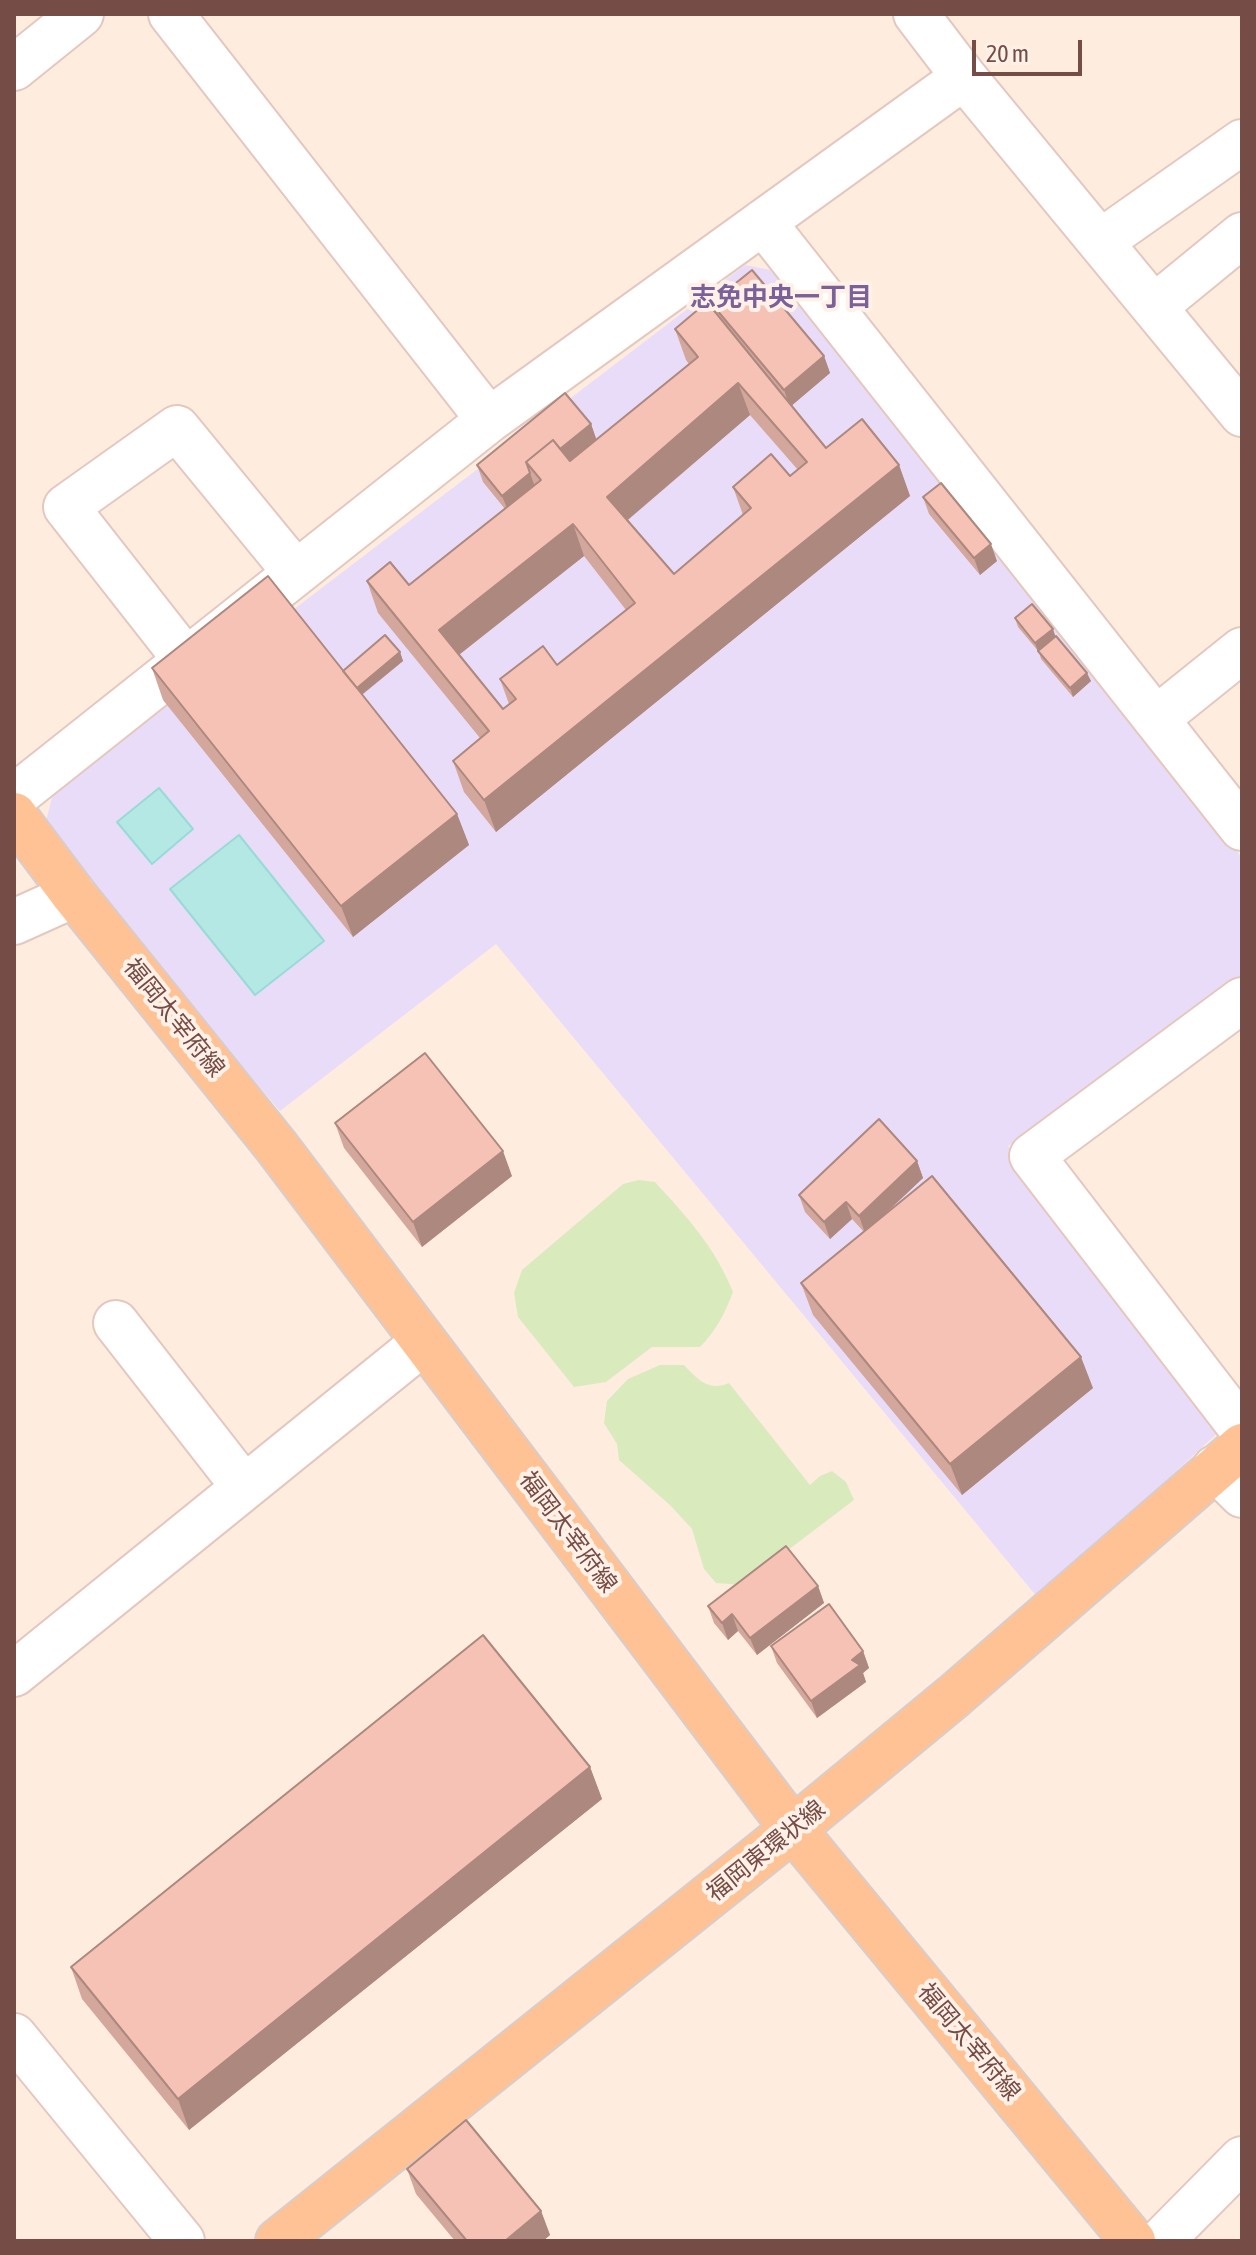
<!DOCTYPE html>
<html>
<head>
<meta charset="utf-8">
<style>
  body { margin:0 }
  #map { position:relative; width:1256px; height:2255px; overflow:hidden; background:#feecdf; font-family:"Asap Condensed",sans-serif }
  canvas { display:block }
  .frame { position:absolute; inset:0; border:16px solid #754d46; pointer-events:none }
  .scale { position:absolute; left:972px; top:40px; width:110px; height:36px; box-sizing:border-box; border:4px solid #754d46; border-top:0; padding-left:10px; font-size:24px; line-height:28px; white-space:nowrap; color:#754d46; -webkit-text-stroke:6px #fff1e7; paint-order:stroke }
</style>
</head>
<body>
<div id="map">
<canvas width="1256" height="2255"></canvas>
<div class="frame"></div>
<div class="scale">20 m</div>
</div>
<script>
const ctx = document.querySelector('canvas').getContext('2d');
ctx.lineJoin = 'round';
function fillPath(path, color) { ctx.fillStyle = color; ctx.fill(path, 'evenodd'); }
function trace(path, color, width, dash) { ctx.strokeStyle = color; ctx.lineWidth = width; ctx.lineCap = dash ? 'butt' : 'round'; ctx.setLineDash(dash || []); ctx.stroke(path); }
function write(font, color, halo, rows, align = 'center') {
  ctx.font = font + ' "Asap Condensed","Noto Sans JP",sans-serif'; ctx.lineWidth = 8; ctx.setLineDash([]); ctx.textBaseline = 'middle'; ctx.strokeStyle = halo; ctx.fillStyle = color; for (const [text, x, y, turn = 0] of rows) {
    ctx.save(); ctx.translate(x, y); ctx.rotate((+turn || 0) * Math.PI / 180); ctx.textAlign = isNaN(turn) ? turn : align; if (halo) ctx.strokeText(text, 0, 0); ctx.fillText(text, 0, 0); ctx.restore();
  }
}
const education = new Path2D(`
  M745 265 781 272 1242 858V979L1008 1146 1221 1430 1038 1598 496 944 280 1111 43 833 53 793Z`);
const green = new Path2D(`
  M639 1180 655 1182C687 1217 715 1247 733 1292 725 1313 716 1331 700 1347H652L606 1382 574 1387 518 1317 514 1293 522 1270 623 1184Z
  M660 1365H684C697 1379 709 1392 729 1383L810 1485 820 1476 832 1471 846 1482 854 1500 742 1585 716 1583 704 1569 692 1529 671 1506 619 1460 617 1444 604 1423 607 1401 628 1379Z`);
const water = new Path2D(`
  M159 788 193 829 152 864 117 822Z
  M239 835 324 941 255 995 170 889Z`);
const minor = new Path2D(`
  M171 14 489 420
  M916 14 964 77 1242 414
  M14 68 81 14
  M763 222 1242 828
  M1100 242 1242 142
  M1154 307 1242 235
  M186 660 66 507 177 428 296 573
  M1156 719 1242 650
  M14 797 489 420 964 77
  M14 922 74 895
  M1242 1000 1032 1156 1242 1429
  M116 1323 244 1487
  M1215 1468 1242 1495
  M14 1674 424 1342
  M14 2036 182 2241
  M1161 2241 1242 2159`);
const major = new Path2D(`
  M14 815 74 895 276 1146 793 1829 1133 2241
  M278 2241 793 1829 954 1696 1242 1446`);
const wall = new Path2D(`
  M711 303 824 356 830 373 791 406 826 448 899 465 910 496 496 832 464 792 453 761 480 738 378 613 367 581 409 585 505 509 483 482 477 465 591 424 596 440 689 364 686 360 675 329 714 311ZM750 415 798 470 790 476 733 487 743 515 674 574 628 520ZM584 556 626 610 557 665 500 679 509 704 503 709 459 655Z
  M923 497 997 561 980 575 929 514Z
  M1015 618 1053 629 1055 637 1091 681 1073 697 1041 659 1039 652 1018 627Z
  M400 652 403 661 362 695 457 814 469 845 353 937 163 700 152 668 343 671Z
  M335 1123 512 1176 422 1247 344 1148Z
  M917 1161 923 1178 876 1222 1093 1388 962 1495 813 1315 801 1283 864 1232 852 1219 830 1239 805 1212 799 1195Z
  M818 1586 824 1603 757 1655 738 1631 728 1640 714 1623 708 1606Z
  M771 1646 863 1651 869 1668 863 1673 866 1682 817 1718 777 1663Z
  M590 1767 602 1799 189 2130 82 1999 71 1967Z
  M407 2169 541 2211 550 2235 543 2241H455L416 2194Z`);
const shadedWall = new Path2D(`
  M824 356 830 373 790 407 784 390Z
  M738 383 750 415 618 528 607 497Z
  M591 424 597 441 543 485 541 480 533 471Z
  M899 465 910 496 496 832 484 800Z
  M530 473 536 490 509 513 502 496Z
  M573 524 584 556 451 661 439 630Z
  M991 544 997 561 980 575 974 558Z
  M1053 629 1056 638 1038 652 1035 643Z
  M400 652 403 661 360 696 357 688Z
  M1087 673 1091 681 1073 697 1070 688Z
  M457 814 469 845 353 937 341 906Z
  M503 1151 512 1176 422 1247 413 1222Z
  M917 1161 923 1178 865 1233 859 1216Z
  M846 1202 852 1219 830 1239 824 1222Z
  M1081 1357 1093 1388 962 1495 950 1464Z
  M818 1586 824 1603 757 1655 750 1638Z
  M732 1614 738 1631 728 1640 722 1623Z
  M863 1651 869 1668 863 1673 866 1682 817 1718 811 1701 852 1660Z
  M590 1767 602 1799 189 2130 178 2099Z
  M541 2211 550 2235 543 2241H505Z`);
const building = new Path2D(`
  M752 270 824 356 784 390 711 303Z
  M707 302 826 448 862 419 899 465 484 800 453 761 489 731 367 581 390 562 409 585 541 480 526 462 553 440 570 461 698 357 675 329ZM738 383 807 462 790 476 771 454 733 487 751 508 674 574 607 497ZM573 524 635 603 557 665 543 646 500 679 516 699 503 709 439 630Z
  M565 393 591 424 560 449 553 440 526 462 530 473 502 496 477 465Z
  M941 483 991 544 974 558 923 497Z
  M268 576 457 814 341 906 152 668Z
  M1032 604 1053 629 1035 643 1015 618Z
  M385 635 400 652 357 688 343 671Z
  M1056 636 1087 673 1070 688 1038 651Z
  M425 1053 503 1151 413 1222 335 1123Z
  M879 1119 917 1161 859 1216 846 1202 824 1222 799 1195Z
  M932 1176 1081 1357 950 1464 801 1283Z
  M786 1546 818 1586 750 1638 732 1614 722 1623 708 1606Z
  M829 1604 863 1651 852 1660 860 1665 811 1701 771 1646Z
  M483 1635 590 1767 178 2099 71 1967Z
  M466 2120 541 2211 505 2241H467L407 2169Z`);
const streetNames = [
  ["福岡太宰府線",174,1018,51],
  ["福岡太宰府線",568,1532,53],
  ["福岡東環状線",766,1851,-39],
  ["福岡太宰府線",969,2042,50]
];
const neighbourhoodNames = [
  ["志免中央一丁目",781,298]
];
fillPath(education, '#e9dcf9');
fillPath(green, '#d9ebbd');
fillPath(water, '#b3e8e5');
trace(water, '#99dad7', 2);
trace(minor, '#e4c8be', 48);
trace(major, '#d8cdcb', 48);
trace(minor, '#fff', 44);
trace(major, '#ffc295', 44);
fillPath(wall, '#d3a79c');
fillPath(shadedWall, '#ac887f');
fillPath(building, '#f5c2b5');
trace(building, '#ac887f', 2);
write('24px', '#754d46', '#fff1e7', streetNames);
write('bold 26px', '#7b6199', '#fff1e7', neighbourhoodNames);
</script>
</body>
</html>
